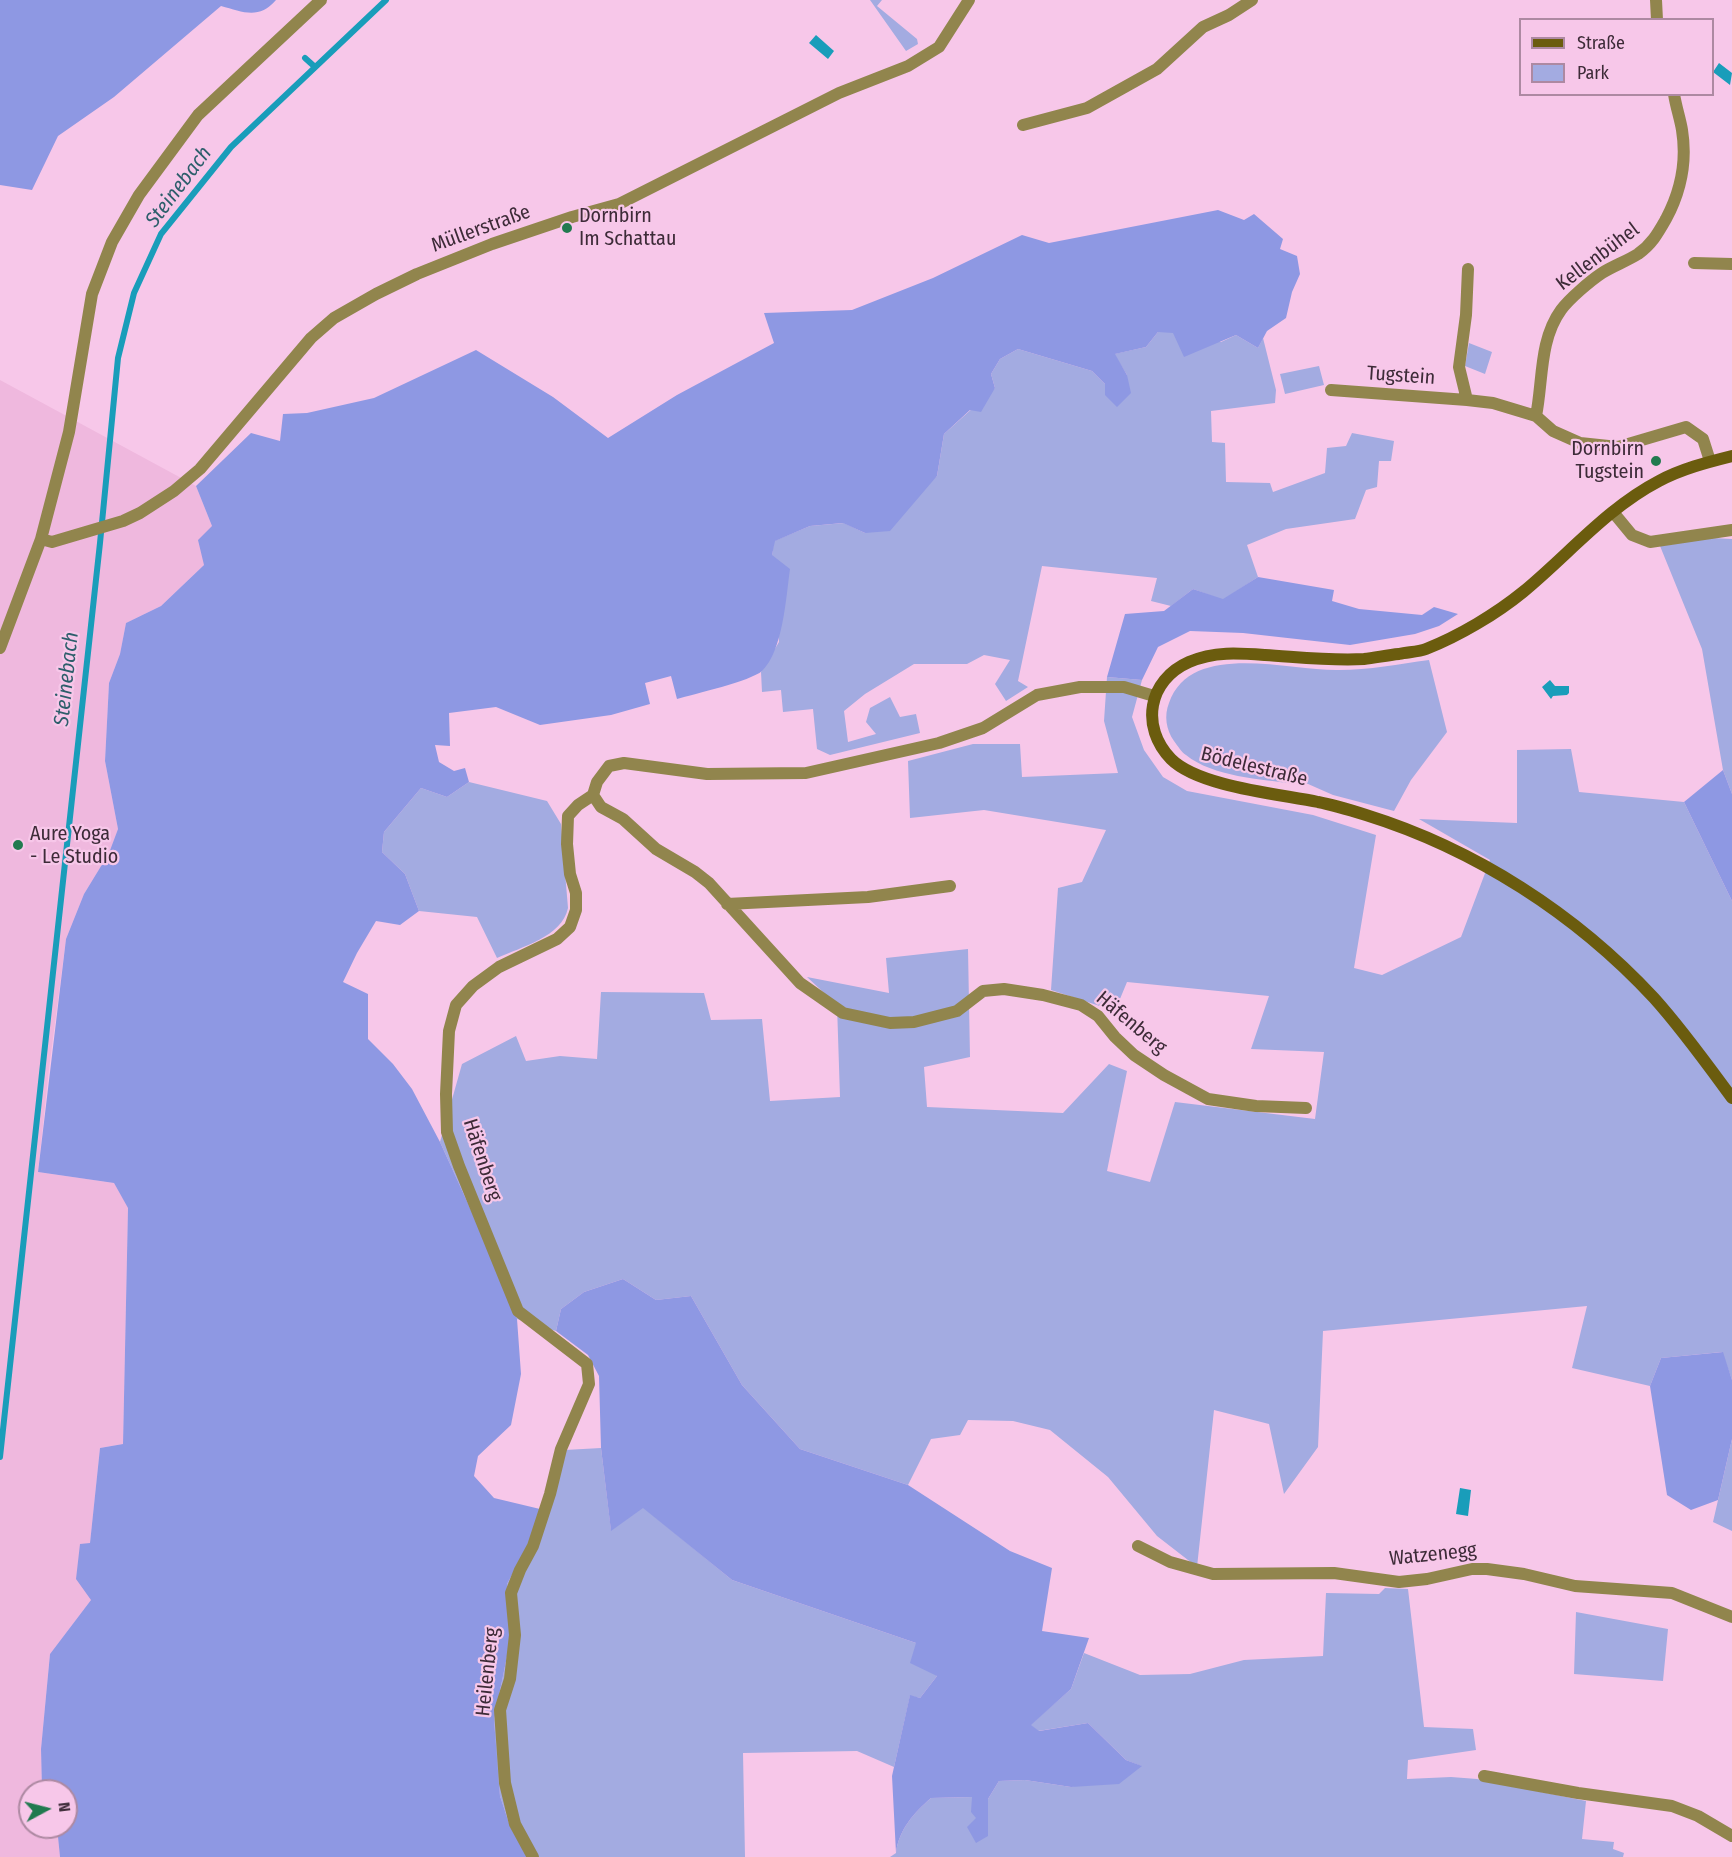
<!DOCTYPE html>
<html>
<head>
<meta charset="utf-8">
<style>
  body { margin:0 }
  #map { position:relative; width:1732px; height:1857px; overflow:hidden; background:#f7c7e9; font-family:"Fira Sans Condensed",sans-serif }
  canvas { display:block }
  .legend { position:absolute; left:1519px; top:18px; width:195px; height:78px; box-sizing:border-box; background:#f7c7e9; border:2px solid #ad89a2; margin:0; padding:8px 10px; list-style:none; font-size:18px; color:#3d2b38 }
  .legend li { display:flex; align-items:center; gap:12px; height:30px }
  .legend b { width:30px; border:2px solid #ad89a2 }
  .north { position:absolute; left:18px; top:1779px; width:60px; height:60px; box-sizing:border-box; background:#f7c7e9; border:2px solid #ad89a2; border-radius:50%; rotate:83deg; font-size:16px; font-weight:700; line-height:24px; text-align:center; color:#3d2b38 }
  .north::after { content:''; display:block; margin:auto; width:21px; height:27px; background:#217a4f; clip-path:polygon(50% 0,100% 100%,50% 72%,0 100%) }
</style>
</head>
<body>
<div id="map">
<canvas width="1732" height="1857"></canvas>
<ul class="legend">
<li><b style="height:8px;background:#6b5c0e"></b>Straße</li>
<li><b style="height:16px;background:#a3abe1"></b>Park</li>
</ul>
<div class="north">N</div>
</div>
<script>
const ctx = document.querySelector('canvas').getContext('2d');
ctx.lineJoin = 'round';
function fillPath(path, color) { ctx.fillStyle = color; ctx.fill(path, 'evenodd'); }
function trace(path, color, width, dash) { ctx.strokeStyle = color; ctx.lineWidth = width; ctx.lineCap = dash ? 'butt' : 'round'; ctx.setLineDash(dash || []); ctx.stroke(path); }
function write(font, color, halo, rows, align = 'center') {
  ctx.font = font + ' "Fira Sans Condensed",sans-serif'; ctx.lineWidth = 4.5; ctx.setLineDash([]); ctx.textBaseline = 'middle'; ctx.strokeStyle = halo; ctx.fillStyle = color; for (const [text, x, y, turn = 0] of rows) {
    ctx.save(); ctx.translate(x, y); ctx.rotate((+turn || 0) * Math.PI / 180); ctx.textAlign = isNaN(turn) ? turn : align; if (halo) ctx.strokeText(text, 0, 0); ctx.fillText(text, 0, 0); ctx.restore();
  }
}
const built = new Path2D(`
  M0 380 196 486 212 526 204 565 161 606 126 623 120 654 109 683 105 761 118 829 109 853 84 894 66 939 49 1069 38 1172 114 1183 128 1207 123 1444 100 1448 90 1543 91 1600 50 1654 41 1749 42 1791H30V1827H57L60 1857H0Z`);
const green = new Path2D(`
  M870 0H882L877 6 917 39 918 44 906 51Z
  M1158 332H1173L1221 342 1236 335 1258 348 1263 338 1276 390 1275 403 1211 411 1212 442 1225 443 1226 482 1270 483 1273 492 1325 473 1327 448 1346 446 1352 433 1394 441 1391 461H1379L1377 487 1366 490 1355 519 1286 529 1247 545 1258 577 1223 600 1193 589 1171 606 1151 601 1157 578 1042 566 1018 681 1028 687 1006 701 995 684 1010 660 984 655 967 664H914L865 694 844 711 848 742 876 734 866 722 870 708 890 697 900 717 916 714 920 733 830 755 817 749 813 709 783 712 781 690 762 692 761 672 779 642 772 555 774 541 810 526 844 523 865 533 937 476 944 434 995 388 991 374 1000 359 1018 349 1092 371 1105 384 1127 375 1114 354 1146 347Z
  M1469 343 1492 352 1485 374 1465 366Z
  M1319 366 1324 385 1285 394 1280 374Z
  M1712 538 1732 539V794L1723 770 1702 649 1660 546Z
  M1429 660 1447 732 1411 780 1394 811 1333 795 1299 780 1295 784C1261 779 1213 777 1186 755 1181 752 1178 746 1174 741 1166 730 1164 715 1169 703 1191 640 1289 671 1339 670 1369 670 1399 664 1429 660Z
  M1107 677 1142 680 1132 717 1144 750 1163 777 1187 791 1313 815 1376 835 1354 968 1382 975 1461 937 1490 860 1419 819 1517 823V750L1571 749 1579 792 1684 802 1732 901V1380L1722 1352 1661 1358 1650 1386 1572 1368 1587 1306 1323 1331 1318 1447 1284 1494 1269 1424 1214 1410 1197 1567 1157 1536 1108 1477 1050 1430 1013 1421 968 1420 960 1435 931 1439 908 1485 800 1449 742 1385 691 1296 656 1300 623 1279 584 1292 561 1309 556 1331 517 1319 512 1300 440 1142 462 1064 516 1036 526 1061 560 1056 597 1059 601 992 704 993 711 1020 762 1019 770 1101 840 1097 837 1005 807 977 889 993 886 958 968 949 970 1057 924 1067 927 1107 1063 1113 1109 1064 1127 1071 1107 1171 1150 1182 1175 1102 1315 1119 1324 1052 1251 1049 1269 996 1127 982 1115 1011 1051 990 1058 888 1082 882 1106 830 984 810 910 818 908 761 973 744H1020L1022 777 1118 773 1104 721Z
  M469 782 547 801 561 824 568 908C562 937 521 947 497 958L477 917 419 911 405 874 382 852 384 832 421 788 447 797Z
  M1732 1439V1531L1713 1522Z
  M601 1448 611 1530 643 1507 732 1580 916 1643 937 1676 920 1698 910 1696 894 1767 857 1751 743 1753 745 1857H527L509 1823 500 1796 496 1756 494 1720 511 1637 507 1584 528 1546 565 1450Z
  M1385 1588 1408 1589 1424 1727 1473 1729 1476 1750 1408 1760 1407 1779 1451 1777 1477 1779 1586 1801 1582 1839 1614 1842 1613 1849 1624 1853 1623 1857H890L896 1853C899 1829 914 1813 931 1798L972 1797 977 1818 988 1836V1799L999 1781 1025 1780 1071 1787 1141 1766 1126 1760 1088 1723 1038 1731 1030 1725 1071 1689 1084 1653 1140 1675 1190 1674 1244 1660 1323 1656 1326 1593 1379 1594Z
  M1576 1612 1668 1629 1663 1681 1574 1674Z`);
const forest = new Path2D(`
  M0 0H276C259 20 243 12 221 6L114 97 58 136 32 190 0 185Z
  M1218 210 1244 220 1254 214 1283 239 1280 249 1297 256 1300 274 1292 292 1286 318 1267 331 1258 348 1236 335 1184 357 1173 333 1158 332 1146 347 1115 354 1127 375 1131 393 1117 407 1105 395V384L1092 371 1018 349 1000 359 991 374 995 388 981 412 970 410 944 434 937 476 890 531 865 533 843 523 810 526 775 541 772 555 790 569C786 597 783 651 762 671 751 681 694 694 677 699L671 676 645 683 650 704 611 715 540 725 496 707 449 713 450 746 435 745 439 762 454 771 465 768 469 782 447 797 421 788 384 832 382 852 405 874 419 911 400 925 376 921 357 953 343 982 368 994V1039L393 1064 412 1089 440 1142 512 1300 517 1319 521 1374 511 1425 478 1456 474 1476 494 1498 540 1509 528 1546 507 1584 511 1637 494 1720 500 1796 509 1823 527 1857H60L57 1827H66V1791L42 1790 41 1749 50 1654 91 1600 76 1579 80 1544 90 1543 100 1448 123 1444 128 1208 114 1183 38 1172 66 939 84 894 109 853 118 829 105 761 109 683 120 654 126 623 161 606 204 565 198 540 212 526 196 486 251 433 280 441 283 414 307 413 374 398 476 350 553 397 608 438 677 395 774 343 764 313 852 310 933 278 1022 235 1049 243Z
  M1258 577 1334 590 1332 601 1359 609 1422 615 1434 607 1458 614 1439 626 1415 634 1350 645 1243 633 1190 631 1158 647 1142 680 1107 677 1125 614 1164 611 1193 589 1223 599Z
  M1723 770 1732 794V901L1684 802Z
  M623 1279 656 1300 691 1296 742 1385 800 1449 908 1485 1010 1551 1052 1568 1042 1631 1089 1638 1071 1689 1031 1725 1039 1731 1088 1723 1126 1760 1142 1766 1119 1784 1071 1787 1025 1780 999 1781 988 1799V1836L976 1843 967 1827 976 1818 971 1812 972 1797 931 1798C914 1813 899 1829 896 1853L892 1776 910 1695 920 1698 937 1676 910 1663 916 1643 732 1580 643 1508 611 1531 601 1448 599 1376 588 1355 556 1331 561 1309 584 1292Z
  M1723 1352 1732 1380V1439L1718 1500 1691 1510 1667 1495 1650 1386 1661 1358Z`);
const water = new Path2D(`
  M816 35 834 51 828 59 809 43Z
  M1719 63 1732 73 1730 85 1713 72Z
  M1550 680 1555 686H1569V693L1567 695 1553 696 1551 699 1542 687Z
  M1460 1488 1471 1490 1468 1516 1456 1514Z`);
const stream = new Path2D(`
  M305 58 315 67
  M0 1457 100 543 118 358 134 293 161 234 231 147 386 0`);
const minor = new Path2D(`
  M1656 0 1657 20
  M1023 125 1087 108 1157 69 1203 27 1229 15 1252 0
  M1694 263 1732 264
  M1468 269 1466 315 1459 367 1467 400 1493 403 1536 416 1553 431 1580 443 1618 447 1686 427 1703 439 1710 461
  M1331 390 1467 400
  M1536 416C1543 382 1539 340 1561 310 1569 299 1590 281 1602 273 1613 266 1627 261 1638 254 1652 244 1658 233 1666 219 1681 191 1687 161 1682 130 1680 118 1676 107 1674 94
  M1613 512 1632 535 1650 542 1732 530
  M41 539 52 542 123 521 140 513 174 491 200 469 311 338 334 318 376 294 417 274 492 244 572 217 619 204 839 93 908 66 939 47 969 0
  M0 648 41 539 69 432 92 294 112 242 139 195 198 115 321 0
  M593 795 601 807 623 819 656 849 695 872 709 883 800 983 843 1013 890 1023 914 1022 957 1011 983 991 1004 989 1043 995 1081 1005 1098 1016 1115 1037 1134 1055 1164 1075 1208 1099 1256 1106 1306 1108
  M727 904 868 897 950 886
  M1138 1546 1170 1562 1213 1574 1334 1573 1399 1582 1427 1579 1472 1569H1487L1524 1574 1575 1586 1672 1593 1732 1617
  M1484 1776 1578 1793 1672 1806 1698 1816 1732 1836
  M533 1857 515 1824 505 1783 500 1710 510 1679 515 1635 511 1593 520 1570 533 1546 550 1494 561 1449 589 1384 587 1364 518 1311 459 1166 447 1132 446 1094 449 1031 456 1005 473 986 499 967 557 939 570 927 576 910V893L570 874 567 844 568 816 578 805 593 795 597 782 609 766 624 763 707 774 806 773 939 743 983 728 1037 695 1080 687H1124L1154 696`);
const secondary = new Path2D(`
  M1732 456C1708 462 1681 469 1659 481 1607 508 1568 555 1523 592 1496 614 1459 636 1426 649 1418 652 1408 652 1399 654 1387 655 1375 658 1364 659 1331 661 1298 657 1265 655 1239 653 1214 651 1189 662 1148 680 1140 727 1171 759 1199 787 1280 794 1318 802 1334 805 1350 810 1366 815 1475 849 1576 914 1654 998 1682 1029 1707 1064 1732 1098`);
const markers = [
  [567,228,6,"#217a4f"],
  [1656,461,6,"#217a4f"],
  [18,845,6,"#217a4f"]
];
const poiNames = [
  ["Dornbirn",579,216],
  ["Im Schattau",579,239],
  ["Dornbirn",1644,449,"right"],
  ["Tugstein",1644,472,"right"],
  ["Aure Yoga",30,834],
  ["- Le Studio",30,857]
];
const streetNames = [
  ["Müllerstraße",481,229,-20],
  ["Kellenbühel",1598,257,-37],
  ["Tugstein",1401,376,4],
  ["Bödelestraße",1254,767,14],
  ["Häfenberg",1131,1023,40],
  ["Häfenberg",482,1160,72],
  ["Watzenegg",1433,1555,-6],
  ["Heilenberg",488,1672,-84]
];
const waterNames = [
  ["Steinebach",179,187,-53],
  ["Steinebach",67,679,-84]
];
fillPath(built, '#efb8de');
fillPath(green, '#a3abe1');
fillPath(forest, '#8e98e3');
fillPath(water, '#199dba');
trace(stream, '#199dba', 6);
trace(minor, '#91854d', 12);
trace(secondary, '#6b5c0e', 12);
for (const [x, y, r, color] of markers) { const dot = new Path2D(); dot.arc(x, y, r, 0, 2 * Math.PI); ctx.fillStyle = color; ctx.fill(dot); trace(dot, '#f7c7e9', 2); }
write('20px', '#3d2b38', '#f7c7e9', poiNames, 'left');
write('20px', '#3d2b38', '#f7c7e9', streetNames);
write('italic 21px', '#2d5e6b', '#f7c7e9', waterNames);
</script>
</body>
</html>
